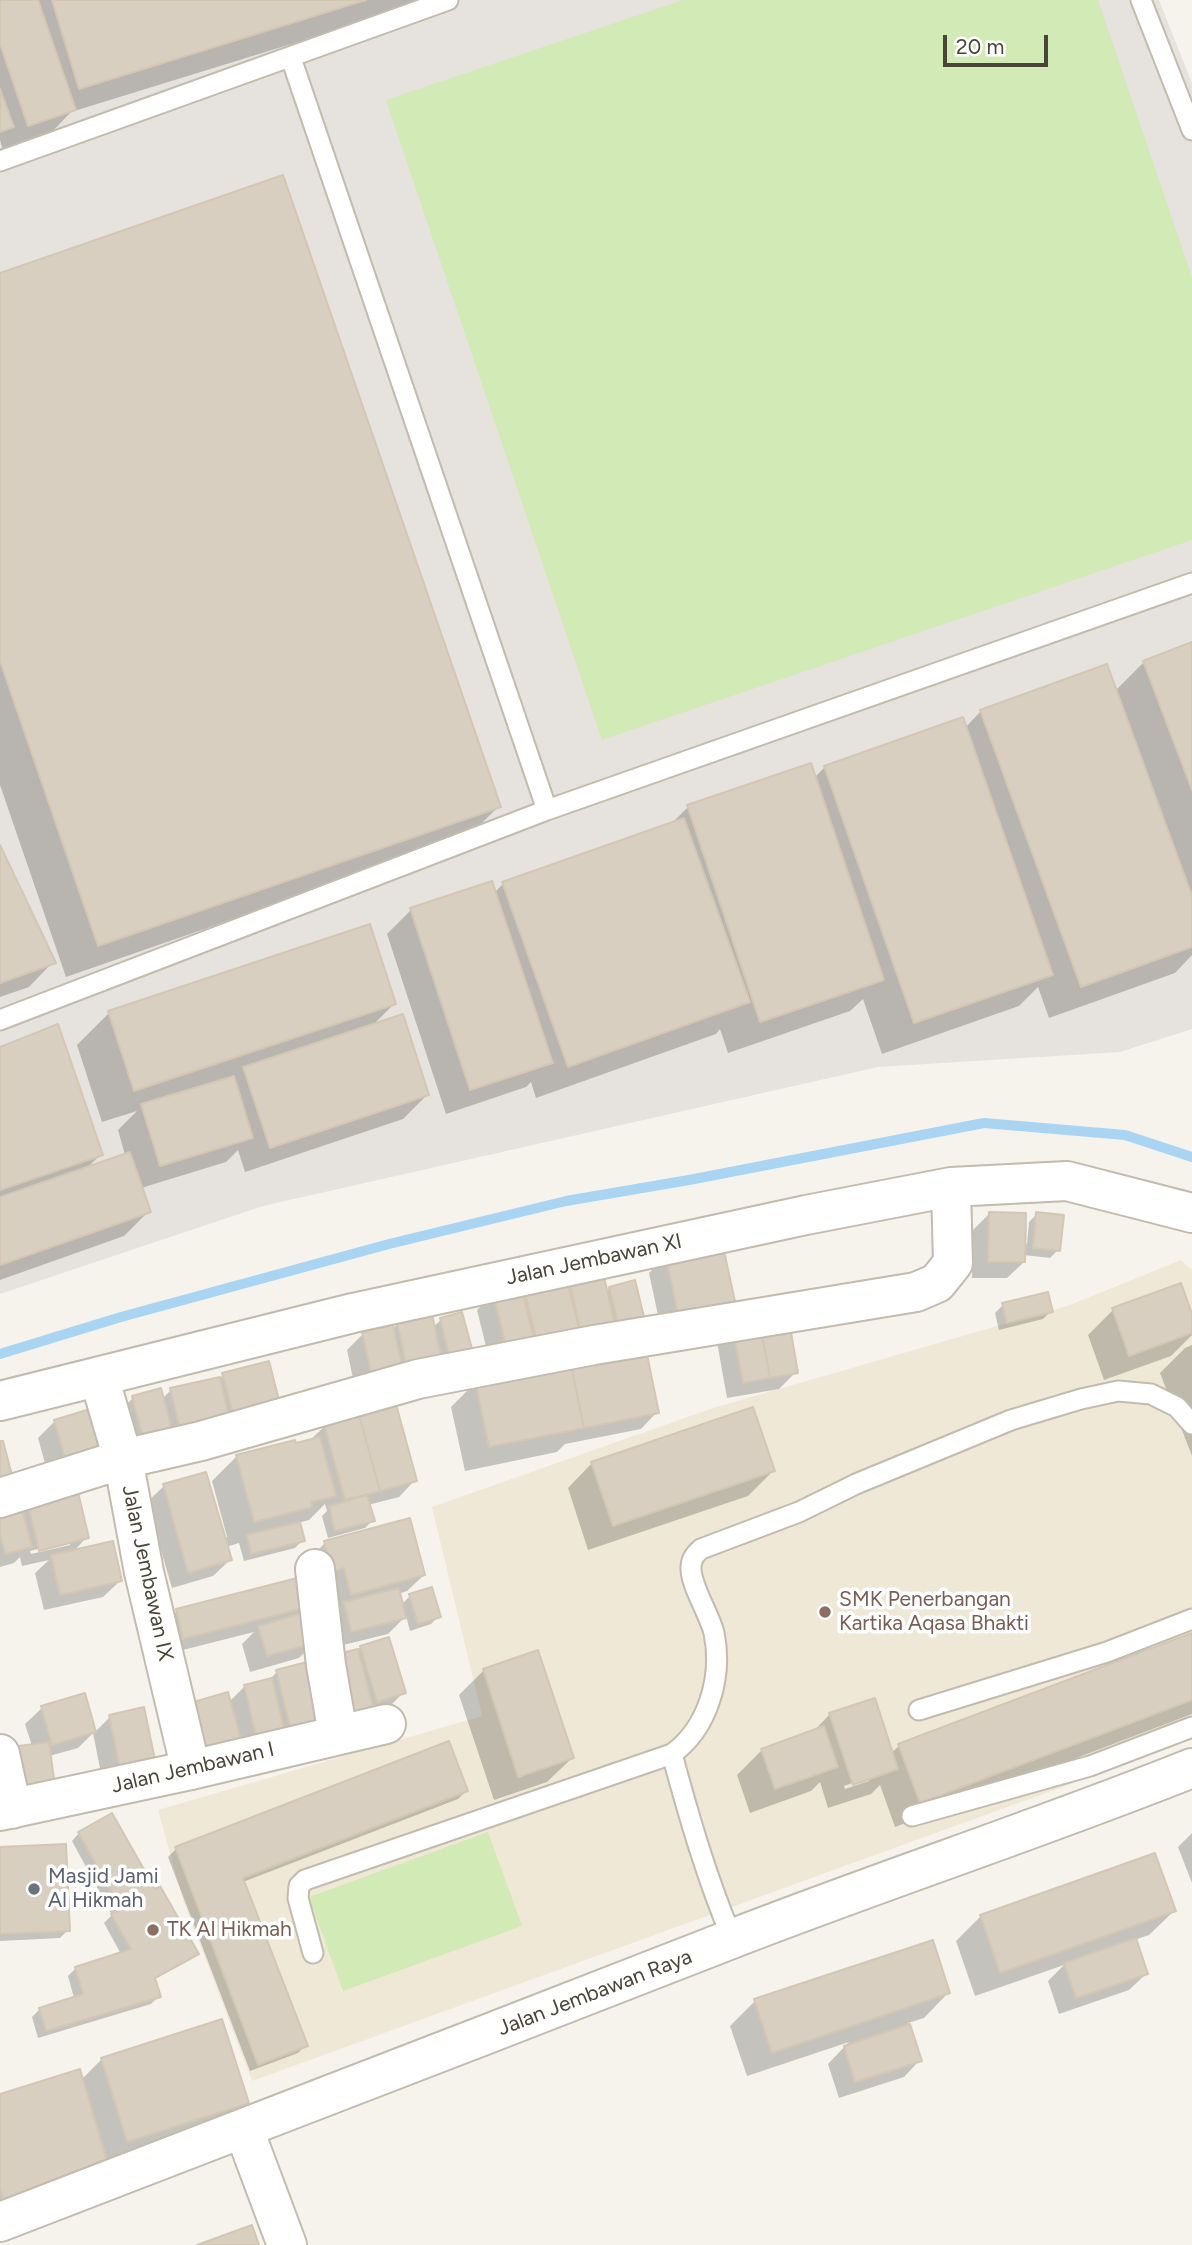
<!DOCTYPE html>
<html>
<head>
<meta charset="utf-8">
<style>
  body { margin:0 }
  #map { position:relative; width:1192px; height:2245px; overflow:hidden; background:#f6f3ec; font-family:Figtree,sans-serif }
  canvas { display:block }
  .scale { position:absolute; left:943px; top:35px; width:105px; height:32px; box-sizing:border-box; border:4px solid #4b4439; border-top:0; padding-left:9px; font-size:21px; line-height:24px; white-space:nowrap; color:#4b4439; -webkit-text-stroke:5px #fff; paint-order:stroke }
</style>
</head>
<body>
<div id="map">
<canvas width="1192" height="2245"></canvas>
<div class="scale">20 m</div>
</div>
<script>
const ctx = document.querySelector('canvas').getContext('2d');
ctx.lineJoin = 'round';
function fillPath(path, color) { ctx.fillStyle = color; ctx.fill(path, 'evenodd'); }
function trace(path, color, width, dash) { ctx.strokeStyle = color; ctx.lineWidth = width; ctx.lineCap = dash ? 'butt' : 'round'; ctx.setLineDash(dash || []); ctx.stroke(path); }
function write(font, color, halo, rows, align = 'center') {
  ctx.font = font + ' Figtree,sans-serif'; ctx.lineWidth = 7; ctx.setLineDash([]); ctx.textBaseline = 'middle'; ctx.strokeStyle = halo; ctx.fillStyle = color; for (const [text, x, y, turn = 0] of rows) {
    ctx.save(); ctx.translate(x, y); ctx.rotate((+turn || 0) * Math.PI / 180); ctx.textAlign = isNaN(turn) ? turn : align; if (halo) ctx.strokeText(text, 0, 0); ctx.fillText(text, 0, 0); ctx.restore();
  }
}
const industrial = new Path2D(`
  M0 0H1159L1192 83V1029L1120 1052 878 1067 263 1206 0 1294Z`);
const education = new Path2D(`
  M1181 1260 1192 1270V1740L252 2081 183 1900 158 1810 482 1716 432 1507 713 1408 1070 1305Z`);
const green = new Path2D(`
  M683 0H1098L1192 277V540L602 740 386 100Z
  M488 1832 522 1926 343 1991 309 1897Z`);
const shadow = new Path2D(`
  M0 0H434L71 112 49 135 3 150 0 140Z
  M0 275 499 806 467 838 66 977 0 785Z
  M1192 644V955L1175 973 1049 1018 1038 987 1019 1006 882 1054 863 999 850 1011 728 1053 720 1029 716 1034 536 1098 531 1082 526 1087 446 1114 387 934 411 910 494 893 503 884 670 825 688 807 810 765 814 778 825 767 965 728 981 711 1115 691 1144 662Z
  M0 849 53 962 29 987 0 997Z
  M368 926 394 1004 371 1027 427 1095 403 1119 245 1172 238 1150 226 1162 141 1188 149 1211 124 1236 0 1280V1049L101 1154 86 1169 125 1155 118 1130 137 1111 102 1122 77 1045 109 1013Z
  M990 1213 1027 1244 1029 1222 1037 1214 1058 1250 1050 1258 1024 1255V1262L1007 1278H972L973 1230Z
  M666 1256 734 1305 662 1334 649 1273Z
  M1180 1285 1192 1319V1335L1171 1356 1104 1380 1088 1335 1113 1310Z
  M571 1287 606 1292 609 1288 644 1325 492 1371 477 1310 494 1294 522 1298 526 1294 568 1290Z
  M1003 1305 1051 1311 1043 1319 999 1330 995 1313Z
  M441 1320 470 1348 357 1397 347 1350 363 1334 392 1330 397 1324 433 1327Z
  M733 1326 796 1372 779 1389 727 1398 717 1342Z
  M1192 1345V1456L1160 1373 1185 1348Z
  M223 1375 279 1408 129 1464 116 1415 133 1398 162 1399 171 1390 220 1378Z
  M476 1382 657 1412 641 1429 565 1444 557 1452 465 1471 451 1407Z
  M55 1421 101 1451 49 1478 38 1438Z
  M325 1426 415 1480 399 1497 368 1505 373 1520 365 1528 328 1538 322 1516 327 1511 325 1504 309 1520 298 1523 303 1540 295 1548 244 1561 239 1543 226 1547 230 1560 213 1576 172 1588 147 1502 164 1486 223 1538 227 1537 212 1481 237 1456 309 1441Z
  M592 1463 773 1471 748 1496 588 1550 568 1488Z
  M27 1498 87 1537 73 1552 120 1581 103 1597 44 1610 35 1573 49 1560 22 1566 20 1557 14 1563 0 1567V1505ZM70 1541V1545L31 1554 30 1551Z
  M325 1543 424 1575 407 1591 398 1594 401 1605 410 1596 439 1616 431 1624 410 1631 406 1616 388 1634 335 1647 308 1560Z
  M308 1577 316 1641 299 1658 250 1672 242 1644 254 1632 167 1654 160 1628 177 1611Z
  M1192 1635V1714L895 1827 880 1785 871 1794 828 1808 820 1782 811 1791 750 1813 737 1775 762 1750 812 1733 830 1714 891 1753 899 1746ZM869 1777V1781L845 1789 844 1786Z
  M361 1647 404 1692 387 1709 241 1755 229 1702 245 1686 268 1681 277 1672 357 1650Z
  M484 1670 572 1758 547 1782 494 1800 459 1695Z
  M42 1708 95 1732 110 1717 153 1759 103 1783 93 1733 78 1748 49 1756 32 1746 25 1724Z
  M466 1791 458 1799 243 1882 306 2045 298 2053 250 2071 168 1857 176 1849Z
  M79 1833 196 1953 190 1960V1957L146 1981 159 1996 151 2004 38 2038 32 2017 40 2009 74 1998 68 1976 76 1968 121 1954 104 1923 112 1915 72 1841Z
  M1192 1833V1883L1178 1847Z
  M0 1849 68 1930 60 1938 0 1941Z
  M1174 1911 1149 1935 1134 1940 1146 1974 1129 1990 1059 2014 1048 1981 1064 1965 975 1996 956 1941 981 1916Z
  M948 1993 924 2018 908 2023 920 2060 904 2077 839 2098 828 2064 849 2042 747 2076 730 2026 755 2001Z
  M102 2059 247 2103 222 2127 0 2220V2095L81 2080Z`);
const stream = new Path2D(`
  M0 1354 121 1317 389 1244 566 1201 689 1180 984 1123 1125 1135 1192 1157`);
const building = new Path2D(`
  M0 0H38L76 110 28 126 0 44Z
  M52 0H366L79 89Z
  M0 89 14 127 0 132Z
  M283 175 501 807 98 946 0 661V273Z
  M1192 642V790L1143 661Z
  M1107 664 1192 896V947L1081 987 980 710Z
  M963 717 1053 975 914 1023 824 766Z
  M811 763 884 980 760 1022 687 805Z
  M684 818 750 1002 568 1067 502 882Z
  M0 845 56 963 0 983Z
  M492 881 553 1063 470 1090 410 908Z
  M370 924 396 1004 134 1091 108 1011Z
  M403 1014 429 1095 270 1148 243 1067Z
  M58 1024 103 1155 0 1190V1047Z
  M234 1076 253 1138 160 1166 141 1104Z
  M130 1152 151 1212 0 1265V1197Z
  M989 1212 1026 1213 1025 1262H988Z
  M1036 1212 1064 1215 1060 1251 1033 1248Z
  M722 1242 736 1306 679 1318 665 1254Z
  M604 1277 617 1334 583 1342 570 1285Z
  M635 1280 646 1325 620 1331 609 1287Z
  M568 1283 582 1341 539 1351 525 1293Z
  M1181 1283 1192 1314V1333L1129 1356 1112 1308Z
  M521 1285 536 1348 508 1355 493 1292Z
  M1048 1292 1053 1312 1007 1323 1002 1303Z
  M462 1312 472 1349 449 1355 440 1318Z
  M432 1314 443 1366 408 1374 397 1322Z
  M788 1315 798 1373 770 1378 759 1319Z
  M759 1319 770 1378 743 1383 732 1324Z
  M393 1325 404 1374 373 1381 362 1332Z
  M645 1345 659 1413 584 1428 570 1361Z
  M269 1361 281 1408 235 1420 222 1373Z
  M570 1361 584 1428 489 1447 475 1380Z
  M220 1377 229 1418 180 1430 170 1388Z
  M161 1388 175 1441 146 1449 132 1396Z
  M396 1404 417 1481 380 1491 359 1415Z
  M753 1407 775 1471 613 1526 591 1462Z
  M90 1409 103 1452 66 1462 54 1420Z
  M359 1415 380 1491 345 1500 324 1424Z
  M320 1437 336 1496 311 1502 312 1507 254 1522 236 1455 295 1440 296 1443Z
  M0 1441H3L14 1483 0 1487Z
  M206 1472 232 1560 188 1573 163 1484Z
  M76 1484 89 1538 39 1551 26 1496Z
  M367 1495 375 1521 335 1531 329 1506Z
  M19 1498 32 1547 5 1554 0 1534V1503Z
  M410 1518 425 1575 351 1595 344 1568 332 1572 324 1541Z
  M300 1522 305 1541 251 1554 247 1535Z
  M113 1541 122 1581 60 1595 51 1555Z
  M309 1575 316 1605 183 1639 176 1609Z
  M432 1587 441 1617 418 1624 409 1594Z
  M399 1588 406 1618 351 1632 344 1602Z
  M309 1611 318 1642 267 1656 258 1626Z
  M1192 1633V1700L920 1803 898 1744Z
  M389 1637 406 1693 377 1702 360 1646Z
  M358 1649 373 1707 344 1715 329 1656Z
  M538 1650 574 1758 518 1777 483 1669Z
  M311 1661 325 1718 290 1727 276 1670Z
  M272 1678 285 1733 257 1740 244 1685Z
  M228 1692 243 1747 205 1758 190 1703Z
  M85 1693 96 1732 52 1745 41 1706Z
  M875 1698 898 1769 853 1785 829 1713Z
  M144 1707 155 1760 120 1768 109 1715Z
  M824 1726 838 1767 775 1789 761 1749Z
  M449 1741 468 1791 243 1878 308 2046 258 2065 175 1847Z
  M49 1742 56 1794 18 1799 11 1747Z
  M112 1813 155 1889 160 1886 199 1954 155 1978 161 1997 46 2031 39 2008 83 1994 75 1967 131 1949 111 1914 121 1909 78 1832Z
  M66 1844 70 1931 0 1934V1847Z
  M1155 1853 1176 1911 1000 1973 980 1915Z
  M1136 1938 1148 1974 1076 1998 1064 1963Z
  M933 1940 950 1993 772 2053 754 1999Z
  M222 2019 249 2103 127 2142 101 2058Z
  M910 2024 922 2061 855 2082 844 2046Z
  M80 2069 110 2171 4 2203 0 2188V2094Z
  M252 2225 259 2245H197Z`);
const lane = new Path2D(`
  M1141 0 1192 130
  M291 58 547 810
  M0 161 448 0
  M0 1020 547 810 1192 583
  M919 1710 1107 1652 1192 1619
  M672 1754C689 1817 707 1879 732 1938
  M912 1816 1090 1766 1192 1727
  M313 1953 298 1898 299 1886 305 1880 672 1754C708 1728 723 1677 714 1633 710 1615 690 1585 691 1567 691 1559 695 1554 701 1549L799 1512 856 1484 1011 1420 1081 1399 1118 1391 1151 1394 1177 1407 1192 1424`);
const street = new Path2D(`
  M99 1377 123 1459 144 1572 191 1770
  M0 1401 353 1313 806 1215 951 1187 1067 1181 1192 1213
  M0 1498 123 1459 201 1441 418 1379 594 1345 916 1292 937 1283 953 1263 951 1187
  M315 1569 326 1665 338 1734
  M0 1754 12 1809
  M0 1811 191 1770 386 1724
  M244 2130 287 2245
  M0 2222C244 2130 486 2034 729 1940 883 1880 1039 1829 1192 1768`);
const markers = [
  [825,1612,7,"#8d6e63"],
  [34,1889,7,"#6b7280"],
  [153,1930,7,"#8d6e63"]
];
const streetNames = [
  ["Jalan Jembawan XI",594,1260,-12],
  ["Jalan Jembawan IX",147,1573,78],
  ["Jalan Jembawan I",193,1768,-13],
  ["Jalan Jembawan Raya",595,1993,-21]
];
const educationNames = [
  ["SMK Penerbangan",839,1600],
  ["Kartika Aqasa Bhakti",839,1624],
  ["TK Al Hikmah",167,1930]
];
const worshipNames = [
  ["Masjid Jami",48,1877],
  ["Al Hikmah",48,1901]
];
fillPath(industrial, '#e6e2dd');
fillPath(education, '#efe8d6');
fillPath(green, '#d2eab5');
fillPath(shadow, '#0003');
trace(stream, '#a9d4f2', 10);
fillPath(building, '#d8cfc1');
trace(building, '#d3c7b4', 2);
trace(lane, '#c2bbae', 23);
trace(street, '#c2bbae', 42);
trace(lane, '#fff', 19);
trace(street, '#fff', 38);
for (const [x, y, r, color] of markers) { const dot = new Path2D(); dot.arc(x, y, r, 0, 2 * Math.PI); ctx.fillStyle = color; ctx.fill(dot); trace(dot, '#fff', 2.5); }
write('21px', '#4b4439', '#fff', streetNames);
write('21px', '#785e54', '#fff', educationNames, 'left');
write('21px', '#5b616d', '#fff', worshipNames, 'left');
</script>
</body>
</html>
